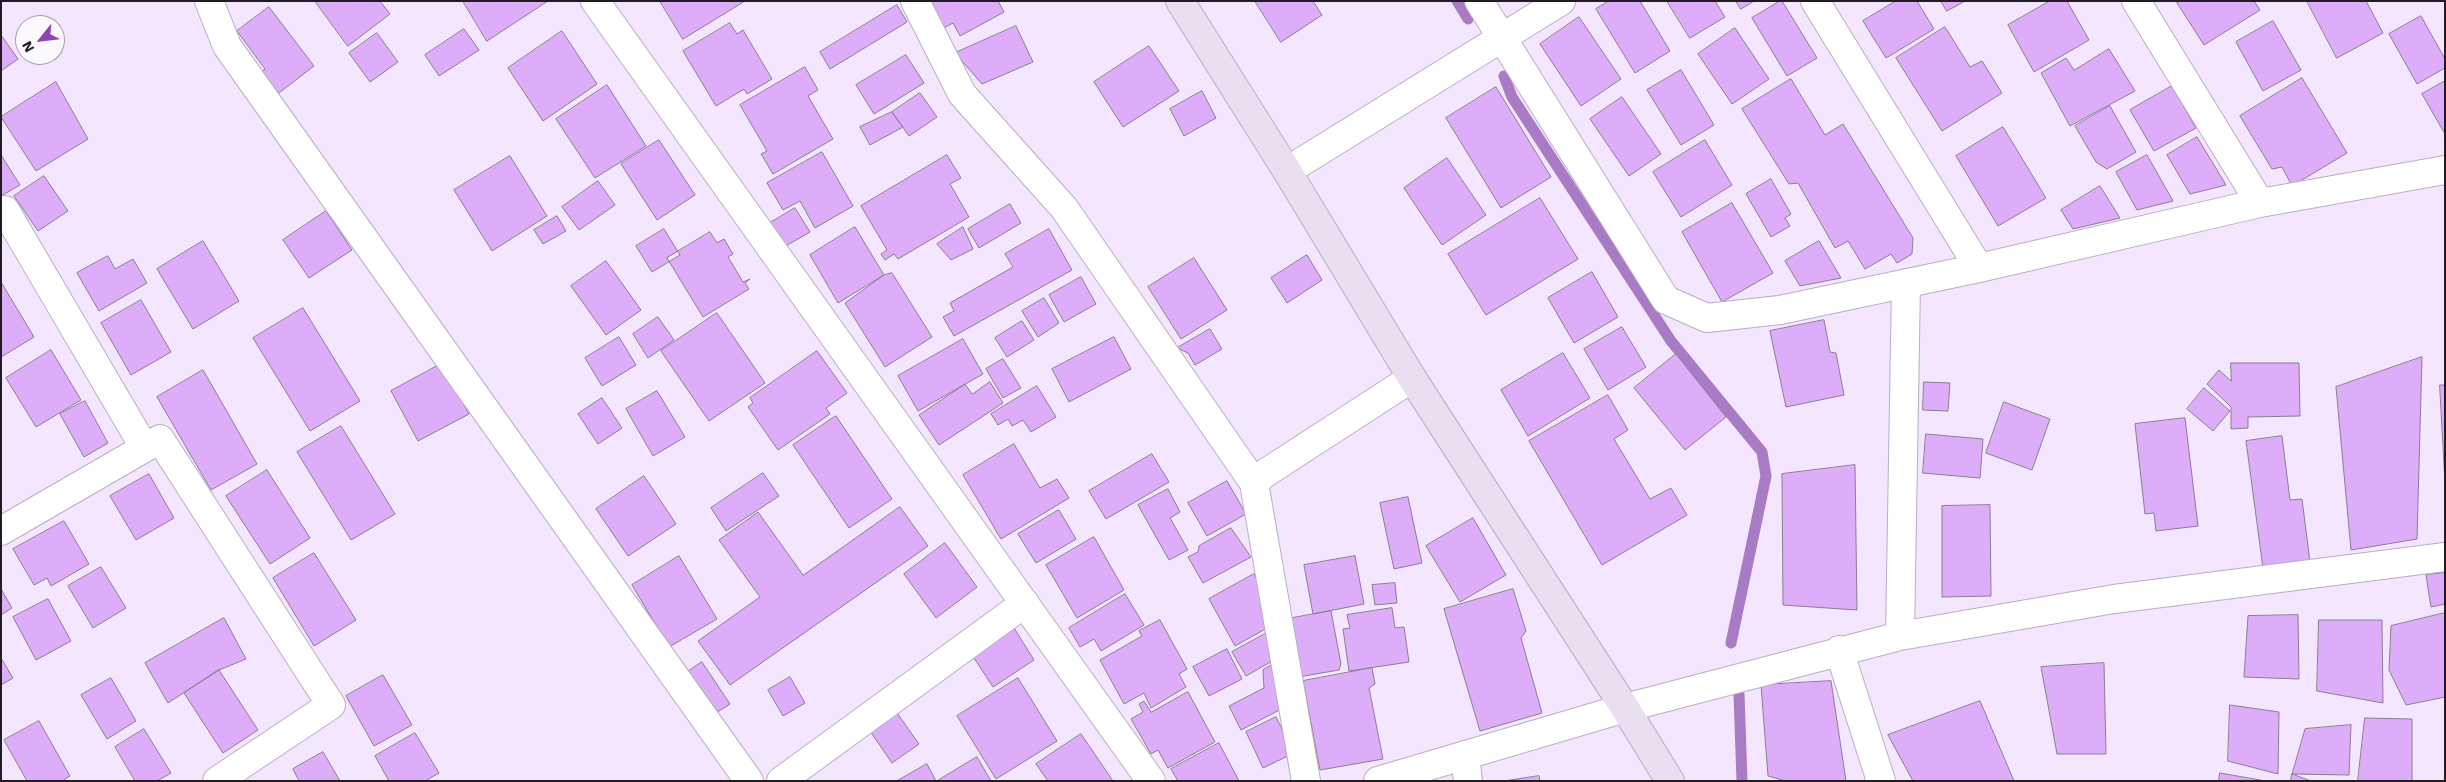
<!DOCTYPE html>
<html>
<head>
<meta charset="utf-8">
<style>
  body { margin:0 }
  #map { position:relative; width:2446px; height:782px; overflow:hidden; background:#f5e6ff; font-family:"Work Sans",sans-serif }
  canvas { display:block }
  .frame { position:absolute; inset:0; border:2px solid #211c24; pointer-events:none }
  .north { position:absolute; left:15px; top:15px; width:50px; height:50px; box-sizing:border-box; background:#fbf9fd; border:1px solid #a4a1a6; border-radius:50%; rotate:241deg; font-size:14px; font-weight:700; line-height:20px; text-align:center; color:#211c24 }
  .north::after { content:''; display:block; margin:auto; width:18px; height:22px; background:#8f44b6; clip-path:polygon(50% 0,100% 100%,50% 72%,0 100%) }
</style>
</head>
<body>
<div id="map">
<canvas width="2446" height="782"></canvas>
<div class="frame"></div>
<div class="north">N</div>
</div>
<script>
const ctx = document.querySelector('canvas').getContext('2d');
ctx.lineJoin = 'round';
function trace(path, color, width, dash) { ctx.strokeStyle = color; ctx.lineWidth = width; ctx.lineCap = dash ? 'butt' : 'round'; ctx.setLineDash(dash || []); ctx.stroke(path); }
function fillPath(path, color) { ctx.fillStyle = color; ctx.fill(path, 'evenodd'); }
const stream = new Path2D(`
  M1457 1 1468 19
  M1504 76 1512 97 1671 341 1762 452 1766 476 1731 643
  M1739 694 1742 781`);
const building = new Path2D(`
  M315 1H380L390 14 348 46Z
  M463 1H548L487 41Z
  M660 1H745L683 39Z
  M927 1H998L1004 12 960 36 953 23 942 29Z
  M1255 1H1313L1322 15 1281 42Z
  M1609 1H1640L1670 51 1635 73 1596 9Z
  M1667 1H1715L1725 17 1690 38Z
  M1736 1H1754L1741 9Z
  M1780 1H1782L1817 58 1787 76 1752 18Z
  M1896 1H1917L1934 29 1886 58 1863 21Z
  M1941 1H1965L1947 11Z
  M2050 1H2067L2089 40 2034 72 2008 25Z
  M2181 1H2254L2260 10 2204 45 2177 3Z
  M2307 1H2366L2383 33 2337 58Z
  M897 5 907 22 830 69 820 52Z
  M269 7 314 66 275 96 258 74 265 69 237 31Z
  M2421 16 2445 59V68L2417 84 2389 34Z
  M1579 17 1621 79 1581 106 1540 44Z
  M2273 21 2301 70 2263 91 2236 42Z
  M730 23 737 34 743 30 772 79 747 94 744 89 716 106 683 51Z
  M1016 26 1033 62 982 84 955 53Z
  M1945 27 1970 67 1982 61 2002 93 1942 131 1896 58Z
  M1735 28 1769 79 1732 104 1698 54Z
  M464 29 479 50 439 76 425 55Z
  M562 31 597 84 543 121 508 68Z
  M377 33 398 62 370 82 349 53Z
  M1 35 18 59 1 71Z
  M1149 46 1179 91 1123 127 1094 82Z
  M2109 49 2135 91 2070 126 2041 73 2066 58 2074 70Z
  M906 55 924 83 874 114 856 85Z
  M805 67 818 90 808 96 833 139 773 174 761 154 767 151 740 105Z
  M1681 70 1714 125 1681 145 1647 90Z
  M2302 78 2347 153 2292 186 2282 167 2272 169 2240 116Z
  M1791 79 1825 135 1843 124 1913 238 1912 254 1897 263 1891 254 1865 269 1848 241 1835 248 1798 183 1789 184 1742 109Z
  M2445 81V134L2422 94Z
  M56 82 88 139 36 171 1 117Z
  M607 85 646 146 595 178 556 119Z
  M2172 86 2196 128 2154 151 2130 110Z
  M1496 87 1551 177 1501 208 1446 118Z
  M1202 91 1216 118 1184 136 1170 109Z
  M920 93 937 117 909 136 892 112Z
  M1622 97 1661 154 1629 176 1590 119Z
  M2110 106 2136 152 2107 169 2096 162 2075 126Z
  M892 112 903 127 870 145 860 127Z
  M2003 127 2046 198 1998 226 1956 156Z
  M2197 137 2226 185 2190 194 2167 155Z
  M659 140 695 195 657 220 621 164Z
  M1705 140 1732 185 1681 217 1653 172Z
  M822 152 853 206 815 228 800 201 783 210 767 183Z
  M1 155 20 185 1 196Z
  M947 155 961 178 950 184 969 217 898 259 894 254 885 260 881 254 887 250 861 206Z
  M2147 155 2173 201 2137 210 2116 172Z
  M510 156 547 216 492 251 454 190Z
  M1447 158 1486 215 1442 245 1404 188Z
  M44 176 68 211 38 231 14 196Z
  M1771 179 1791 214 1785 218 1790 226 1771 237 1746 194Z
  M598 181 615 205 579 230 562 207Z
  M2100 186 2120 218 2073 229 2061 210Z
  M1540 198 1578 259 1486 315 1448 254Z
  M1732 203 1773 273 1722 302 1682 232Z
  M1010 204 1021 223 979 248 968 229Z
  M795 208 810 232 784 247 770 223Z
  M326 211 352 250 309 278 283 240Z
  M557 216 566 231 543 244 534 230Z
  M855 227 884 275 838 303 810 255Z
  M963 227 973 249 951 260 937 244Z
  M664 229 680 255 652 272 636 246Z
  M1049 229 1072 270 954 336 943 317 954 311 950 303 1013 267 1005 254Z
  M710 232 717 243 724 239 733 254 728 257 743 282 750 279 745 283 749 289 703 317 667 258Z
  M203 241 239 301 193 329 157 269Z
  M1819 241 1841 278 1800 286 1785 261Z
  M1307 255 1322 280 1287 303 1271 278Z
  M108 256 115 269 133 259 147 283 99 311 77 273Z
  M1194 258 1227 310 1181 339 1148 287Z
  M606 261 641 310 606 335 571 286Z
  M1592 272 1618 317 1574 343 1548 298Z
  M892 273 932 337 885 367 845 303 884 275Z
  M1081 277 1096 304 1064 322 1049 295Z
  M1 282 34 337 1 357Z
  M1044 298 1059 323 1038 337 1022 311Z
  M141 300 171 352 131 375 101 323Z
  M303 308 360 401 310 431 253 338Z
  M717 313 765 383 709 421 661 351Z
  M658 317 674 340 648 358 633 334Z
  M1824 320 1830 352 1836 353 1844 395 1786 407 1770 331Z
  M1022 321 1034 340 1007 357 995 338Z
  M1622 327 1646 367 1608 390 1584 349Z
  M1210 329 1222 349 1195 365 1188 353 1177 348Z
  M619 337 636 365 602 386 585 358Z
  M1114 337 1131 369 1069 402 1052 369Z
  M963 339 983 374 918 411 898 376Z
  M51 350 81 400 36 427 6 378Z
  M817 351 847 393 826 408 830 414 778 450 748 407 753 403 750 398Z
  M1563 353 1590 398 1528 436 1501 390Z
  M1676 354 1726 417 1685 450 1634 388Z
  M2422 357 2417 539 2351 550 2336 387Z
  M1003 359 1021 388 1003 398 986 369Z
  M2231 363H2299L2300 416 2248 417V428L2231 429V407L2207 384 2219 370 2231 381Z
  M441 364 469 414 418 441 391 391Z
  M203 370 257 464 211 490 157 397Z
  M990 382 1003 403 939 445 919 415 965 384 972 394Z
  M1924 382 1950 383 1948 411 1923 410Z
  M2440 385H2445V483Z
  M1037 386 1056 417 1031 432 1023 420 1012 426 1008 419 998 425 991 414Z
  M2204 388 2230 411 2213 431 2187 409Z
  M657 391 685 437 653 456 626 409Z
  M1608 395 1628 430 1614 439 1650 499 1671 488 1687 515 1602 565 1529 441Z
  M602 398 622 428 598 444 578 414Z
  M85 401 108 443 84 457 60 414Z
  M2004 402 2050 419 2032 470 1986 453Z
  M836 416 892 499 849 528 793 445Z
  M2185 418 2198 526 2156 531 2154 513 2145 514 2135 424Z
  M341 426 395 514 351 540 297 452Z
  M1926 434 1983 439 1980 478 1923 473Z
  M2282 436 2290 500 2302 499 2310 562 2263 568 2246 441Z
  M1014 444 1040 488 1057 479 1069 498 1001 539 963 475Z
  M1152 454 1169 482 1106 519 1089 491Z
  M1855 465 1857 610 1783 605 1782 474Z
  M267 470 310 538 270 564 226 496Z
  M763 473 779 496 726 531 711 508Z
  M149 474 174 518 136 540 110 496Z
  M644 476 676 524 628 556 596 509Z
  M1227 481 1246 514 1207 536 1188 503Z
  M1168 489 1180 512 1170 518 1188 550 1169 560 1138 505Z
  M1408 497 1422 563 1394 569 1380 503Z
  M1990 505 1991 596 1942 597V506Z
  M900 507 928 546 730 685 698 641 760 597 719 540 758 512 803 575Z
  M1059 510 1076 539 1036 563 1018 534Z
  M1473 518 1506 575 1460 602 1426 546Z
  M64 521 89 564 51 586 47 578 34 585 13 549Z
  M1231 528 1251 557 1203 583 1188 557 1198 552 1199 546Z
  M1094 537 1124 590 1077 618 1046 565Z
  M945 543 977 587 936 618 904 574Z
  M314 553 356 620 314 646 273 578Z
  M679 556 717 619 669 647 632 585Z
  M1355 556 1364 604 1313 614 1304 565Z
  M101 567 126 608 93 628 68 586Z
  M2445 573V604L2431 607 2426 575Z
  M1254 574 1273 609 1276 623 1235 646 1209 599Z
  M1395 583 1397 603 1375 605 1372 585Z
  M1 589 12 608 1 615Z
  M1513 589 1526 631 1521 638 1542 713 1480 731 1444 609Z
  M1125 594 1144 625 1101 651 1094 639 1080 647 1069 628Z
  M48 599 71 641 36 660 13 617Z
  M1392 608 1395 628 1404 627 1409 662 1349 671 1343 629 1350 628 1347 615Z
  M1331 611 1341 664 1339 670 1298 677 1287 619Z
  M2445 613V697L2406 705 2389 670 2391 626Z
  M2298 615 2299 679 2244 677 2248 616Z
  M224 618 246 659 219 670 168 703 145 663Z
  M1160 620 1187 669 1179 674 1186 687 1151 708 1144 693 1124 704 1100 660 1142 636 1139 631Z
  M2319 620H2382L2383 703 2317 691Z
  M1014 628 1034 660 993 687 972 655Z
  M1276 628 1281 656 1246 676 1232 652Z
  M1227 649 1242 679 1209 696 1193 667Z
  M1 658 13 678 1 685Z
  M1281 660 1289 705 1241 730 1229 706 1264 688 1263 670Z
  M702 662 730 704 711 716 683 675Z
  M2104 663 2106 754H2057L2041 667Z
  M1372 668 1375 684 1369 688 1383 759 1320 770 1303 681Z
  M219 670 258 730 223 753 184 693Z
  M383 675 412 725 374 746 346 696Z
  M790 677 805 703 783 716 768 690Z
  M111 678 136 721 107 739 81 695Z
  M1018 678 1057 741 996 779 957 716Z
  M1831 681 1846 781H1786L1768 776 1761 685Z
  M1188 692 1215 742 1168 768 1158 750 1151 754 1131 719 1143 712 1139 704 1144 701 1151 712Z
  M1980 701 2014 781H1913L1888 735Z
  M2230 705 2279 712 2278 774 2228 761Z
  M895 710 919 744 892 763 868 728Z
  M1276 717 1294 753 1263 768 1246 732Z
  M2365 718 2412 719V781H2358Z
  M39 721 70 776 62 781H27L4 740Z
  M2351 725 2349 775 2292 774 2305 729Z
  M144 729 171 773 157 781H135L115 747Z
  M415 733 439 773 425 781H389L375 756Z
  M1081 734 1113 781H1048L1036 764Z
  M1219 743 1239 781H1178L1171 769Z
  M323 752 340 781H299L293 769Z
  M977 757 991 781H937Z
  M927 764 936 781H897Z
  M2220 773 2266 781H2219Z
  M2292 774 2311 781H2291Z
  M1539 776 1540 781H1504Z`);
const street = new Path2D(`
  M209 1 227 46 749 781
  M595 1 1151 781
  M915 1 962 94 1064 208 1254 483 1306 781
  M1479 1 1666 300 1707 318 1780 310 1979 268 2260 203
  M1815 1 1979 268
  M2136 1 2260 203 2445 170
  M1287 171 1561 1
  M5 210 144 447
  M1254 483 1264 474 1412 378
  M1 531 160 439 331 705 217 781
  M1900 636 1906 283
  M1839 650 1881 781
  M1465 755 1468 781
  M781 781 1025 603
  M1378 781 1625 708 1900 636 2114 599 2445 557`);
const secondary = new Path2D(`
  M1180 1 1287 171 1412 378 1625 708 1670 781`);
trace(stream, '#a97bc4', 11);
fillPath(building, '#ddadfa');
trace(building, '#8a7d93', 1);
trace(street, '#baadc4', 30);
trace(secondary, '#baadc4', 30);
trace(street, '#fff', 28);
trace(secondary, '#eadef1', 28);
</script>
</body>
</html>
